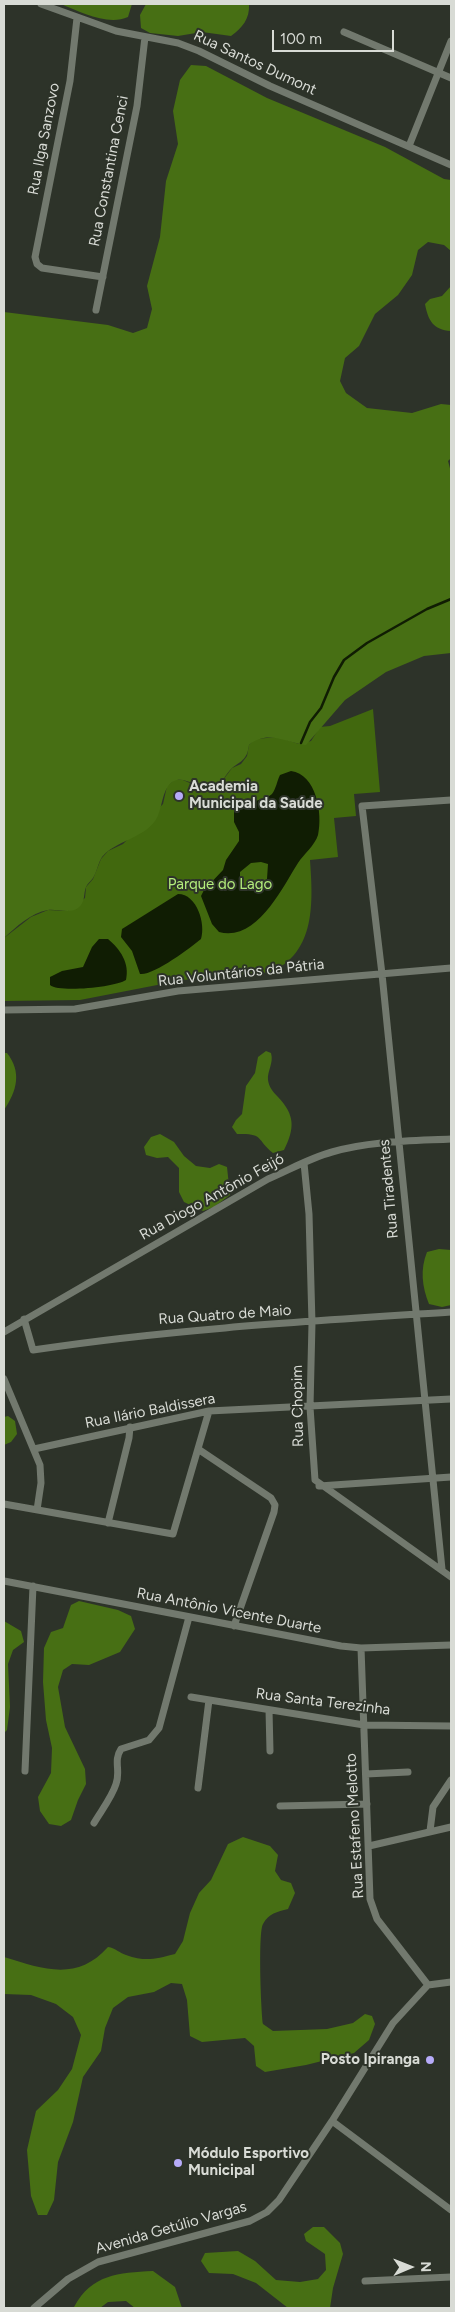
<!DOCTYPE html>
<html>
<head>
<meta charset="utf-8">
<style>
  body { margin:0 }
  #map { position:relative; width:455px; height:2312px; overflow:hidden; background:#2d3329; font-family:Figtree,sans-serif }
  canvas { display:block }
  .frame { position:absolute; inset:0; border:5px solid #d8dbd5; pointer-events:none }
  .north { position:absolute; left:385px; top:2242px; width:50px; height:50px; -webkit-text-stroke:4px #2d3329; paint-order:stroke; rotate:89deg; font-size:14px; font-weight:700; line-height:20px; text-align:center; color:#d8dbd5 }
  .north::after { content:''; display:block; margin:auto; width:18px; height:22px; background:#d8dbd5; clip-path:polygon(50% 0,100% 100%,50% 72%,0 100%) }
  .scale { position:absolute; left:272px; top:30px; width:122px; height:22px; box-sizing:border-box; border:2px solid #d8dbd5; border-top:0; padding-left:6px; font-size:15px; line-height:18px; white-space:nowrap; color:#d8dbd5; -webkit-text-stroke:4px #2d3329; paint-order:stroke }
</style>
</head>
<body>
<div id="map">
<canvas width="455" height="2312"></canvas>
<div class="frame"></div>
<div class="north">N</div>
<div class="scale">100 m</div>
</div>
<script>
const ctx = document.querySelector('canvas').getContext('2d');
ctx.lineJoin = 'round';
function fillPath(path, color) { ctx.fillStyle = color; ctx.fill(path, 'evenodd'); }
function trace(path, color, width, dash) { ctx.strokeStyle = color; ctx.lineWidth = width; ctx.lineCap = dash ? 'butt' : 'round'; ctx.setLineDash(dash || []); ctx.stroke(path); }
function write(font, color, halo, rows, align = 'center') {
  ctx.font = font + ' Figtree,sans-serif'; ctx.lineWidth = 4; ctx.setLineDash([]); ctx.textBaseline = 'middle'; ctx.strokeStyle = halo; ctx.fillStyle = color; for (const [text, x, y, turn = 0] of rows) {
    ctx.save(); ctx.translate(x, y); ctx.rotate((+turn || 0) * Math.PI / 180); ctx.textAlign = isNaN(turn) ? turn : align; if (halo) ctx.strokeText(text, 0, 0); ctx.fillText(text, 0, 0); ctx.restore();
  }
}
const green = new Path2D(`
  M373 709 380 792 354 794 356 816 334 818 338 857 310 860C313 902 316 952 271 972L183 980 80 1000 4 1001V938L31 917 48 910 68 911 85 898 86 887 93 879 101 859 108 851 123 844 163 804 167 786 174 780H183L199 787 223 780 232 768 241 764 247 756 249 745 255 739 278 737 299 744 311 741 320 727 330 726Z`);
const forest = new Path2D(`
  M61 4H132L128 17C108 26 80 12 61 4Z
  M146 4H249C250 19 242 28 231 36L202 32 178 36 150 33 141 28 140 15Z
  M191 65 206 66 267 98 385 147 444 179 451 180V251L444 245 428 242 418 250 412 275 398 295 375 314 359 346 345 358 340 381 346 393 367 408 412 413 441 404 451 405V458L448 461 451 472V653L424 656 386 672 345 700 306 745C287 743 267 729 249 745 247 759 243 760 232 768 226 773 223 784 214 786 199 791 186 775 174 781 161 787 163 811 155 821 142 839 115 841 102 857 98 863 97 872 93 878 91 881 87 884 86 887 83 894 86 902 78 908 70 914 58 909 48 910 31 913 16 927 4 938V312L108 325 133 333 147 328 152 309 147 286 160 237 166 181 178 144 173 111 180 80Z
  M451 286V331C433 330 428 320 425 304L430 299 442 296Z
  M266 1051 271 1053C274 1063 267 1071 268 1080 269 1087 273 1092 278 1097 295 1115 295 1128 284 1150L273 1153C256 1139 264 1133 237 1134L232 1127 236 1120 242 1114 246 1086 255 1073 258 1057Z
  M4 1053H7C22 1072 17 1091 4 1110Z
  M160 1134 174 1142 184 1156 196 1166 210 1168 219 1164 227 1167 230 1195 214 1207 203 1211 184 1202 179 1192V1168L168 1157 157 1158 146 1155 144 1147 151 1137Z
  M439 1249 451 1250V1305L442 1307 429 1304C422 1287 420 1269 427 1252Z
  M8 1416 15 1421 17 1434 11 1442 4 1445V1417Z
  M79 1601 118 1610 131 1616 135 1629 120 1652 89 1665 72 1664 63 1670 58 1687 65 1727 85 1769 86 1784 78 1800 71 1820 61 1826 49 1824 40 1811 38 1797 51 1773 52 1748 46 1720 43 1682 44 1648 51 1632 63 1628 71 1605Z
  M4 1621 21 1631 24 1642 13 1650 8 1664 10 1707 7 1730 4 1733Z
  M243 1837 270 1846 278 1855 275 1871 281 1880 291 1883 295 1893 288 1909C277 1912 269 1913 263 1924 258 1932 261 2010 263 2024L273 2031 327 2029 353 2023 365 2014 372 2016 375 2024 369 2040 354 2053 306 2065 265 2072 256 2066 254 2046 245 2038 202 2042 190 2036 187 2000 182 1984 171 1983 154 1992 128 1997 113 2008 105 2028 101 2051 83 2077 73 2122 58 2162 54 2200 47 2215H38L31 2196 27 2150 36 2111 58 2090 72 2069 81 2035 73 2017 56 2004 31 1995 4 1994V1957C43 1969 77 1982 108 1947 116 1948 119 1953 126 1955 146 1962 155 1959 175 1954L183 1941 190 1913 199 1893 211 1880 228 1844Z
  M313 2227H324L340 2243 343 2254 333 2288 330 2308H288L256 2283 233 2274 209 2273 201 2261 205 2253 238 2251 255 2261 276 2280 300 2282 318 2279 326 2270 325 2254 306 2241 304 2234Z
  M153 2271 175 2287 182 2308H135L126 2301 108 2302 100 2308 74 2307C92 2274 118 2273 153 2271Z`);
const water = new Path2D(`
  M291 771C316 774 323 813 318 835 315 845 304 854 298 863 282 888 257 942 219 932L212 924 201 896 204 890 223 870 226 860 239 841V832L234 822V809C240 801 262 803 272 794 276 789 277 781 280 775ZM261 862 268 864 267 879 254 889 243 890 240 886V872L251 863Z
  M178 894C197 894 206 924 201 939 190 948 153 976 140 974L132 951 121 937 122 929Z
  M99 939H108C120 949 130 963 126 980 116 987 59 993 50 985V977L62 971 83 967 92 947Z`);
const stream = new Path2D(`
  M301 743 310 722 321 708 334 677 344 660 367 643 427 609 451 599`);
const minor = new Path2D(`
  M41 4 116 31 178 43 199 51 270 86 451 165
  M77 18 70 81 35 257 37 264 42 268 103 277
  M344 32 451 78
  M409 146 451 41
  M96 310 137 106 145 37
  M4 1010 75 1009 178 991 451 968
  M304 1163 309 1214 312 1323 310 1407 315 1480 451 1577
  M24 1319 33 1350C171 1329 312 1321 451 1312
  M4 1332 268 1179C289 1170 310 1158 332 1152 370 1141 412 1141 451 1139
  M4 1379 40 1465 41 1483 37 1510
  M34 1449 209 1411 451 1399
  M198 1449 271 1498 275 1505 274 1512 234 1626
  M319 1486 451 1477
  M4 1504 173 1534 209 1411
  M108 1523 129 1438 130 1427
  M442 1569 382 974 362 806 451 800
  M4 1581 341 1646 361 1648 451 1645
  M361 1648 370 1899 377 1919 428 1985
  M191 1697 364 1725 451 1726
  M269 1710 270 1751
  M25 1771 33 1586
  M366 1774 408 1772
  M198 1788 209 1700
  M280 1806 367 1804
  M94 1823C101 1811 112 1797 116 1784 121 1771 113 1761 121 1749L149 1740 159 1728 189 1617
  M430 1831 433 1807 451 1780
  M369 1846 451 1827
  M332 2121 451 2210
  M365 2281 451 2277
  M34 2308 68 2279 98 2262 250 2221 267 2212 279 2200 332 2121 393 2023 428 1985 451 1982`);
const markers = [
  [179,796,5,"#b6abf8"],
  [430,2060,5,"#b6abf8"],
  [178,2163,5,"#b6abf8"]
];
const streetNames = [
  ["Rua Santos Dumont",255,63,25],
  ["Rua Ilga Sanzovo",44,139,-79],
  ["Rua Constantina Cenci",109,171,-79],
  ["Rua Voluntários da Pátria",241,973,-6],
  ["Rua Tiradentes",389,1189,-95],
  ["Rua Diogo Antônio Feijó",212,1197,-29],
  ["Rua Quatro de Maio",225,1315,-4],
  ["Rua Chopim",298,1406,-91],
  ["Rua Ilário Baldissera",150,1411,-11],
  ["Rua Antônio Vicente Duarte",229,1611,11],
  ["Rua Santa Terezinha",323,1702,7],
  ["Rua Estafeno Melotto",355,1826,-93],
  ["Avenida Getúlio Vargas",171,2228,-16]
];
const poiNames = [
  ["Academia",189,787],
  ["Municipal da Saúde",189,804],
  ["Posto Ipiranga",420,2060,"right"],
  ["Módulo Esportivo",188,2154],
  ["Municipal",188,2171]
];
const parkNames = [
  ["Parque do Lago",220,885]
];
fillPath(green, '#41680e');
fillPath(forest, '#476f14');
fillPath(water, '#101d03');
trace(stream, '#101d03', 2.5);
trace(minor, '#72796e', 7);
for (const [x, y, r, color] of markers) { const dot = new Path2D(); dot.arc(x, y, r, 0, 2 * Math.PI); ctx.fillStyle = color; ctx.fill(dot); trace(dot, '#2d3329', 2); }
write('15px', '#d8dbd5', '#2d3329', streetNames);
write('bold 15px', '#d8dbd5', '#2d3329', poiNames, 'left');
write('15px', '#b3ed7c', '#2d3329', parkNames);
</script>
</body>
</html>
